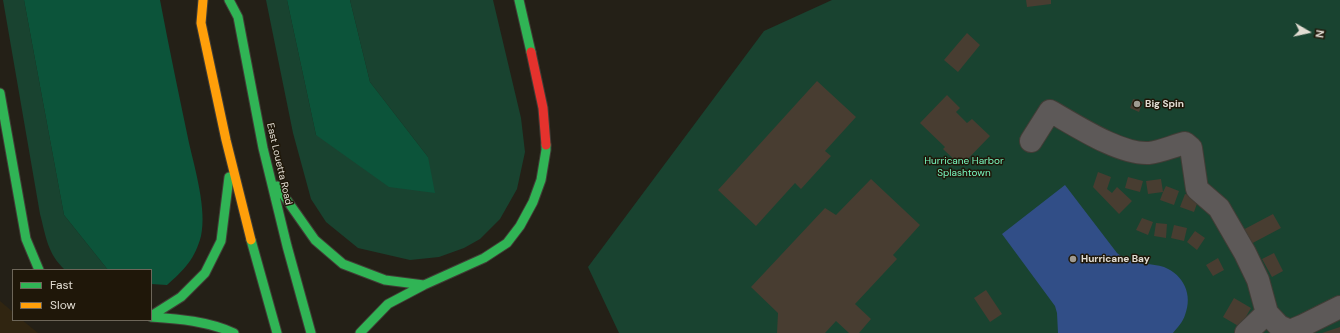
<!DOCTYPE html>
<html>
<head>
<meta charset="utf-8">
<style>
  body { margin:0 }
  #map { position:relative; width:1340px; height:333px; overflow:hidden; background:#242017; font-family:"DM Sans",sans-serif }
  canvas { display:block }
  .legend { position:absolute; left:12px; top:269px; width:140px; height:52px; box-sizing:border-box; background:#1f1709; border:1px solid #6d6659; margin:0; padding:5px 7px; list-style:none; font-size:12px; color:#e1dcd2 }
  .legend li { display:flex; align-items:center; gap:8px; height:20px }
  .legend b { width:20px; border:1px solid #6d6659 }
  .north { position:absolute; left:1288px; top:12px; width:40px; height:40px; -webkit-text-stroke:3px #1f1709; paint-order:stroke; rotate:99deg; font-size:11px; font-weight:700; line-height:16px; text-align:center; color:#e1dcd2 }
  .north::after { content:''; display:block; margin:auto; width:14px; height:18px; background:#e1dcd2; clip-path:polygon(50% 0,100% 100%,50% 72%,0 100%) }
</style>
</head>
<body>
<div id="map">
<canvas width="1340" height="333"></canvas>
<ul class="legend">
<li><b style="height:5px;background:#30b455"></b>Fast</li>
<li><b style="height:5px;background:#ff9f0a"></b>Slow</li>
</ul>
<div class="north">N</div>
</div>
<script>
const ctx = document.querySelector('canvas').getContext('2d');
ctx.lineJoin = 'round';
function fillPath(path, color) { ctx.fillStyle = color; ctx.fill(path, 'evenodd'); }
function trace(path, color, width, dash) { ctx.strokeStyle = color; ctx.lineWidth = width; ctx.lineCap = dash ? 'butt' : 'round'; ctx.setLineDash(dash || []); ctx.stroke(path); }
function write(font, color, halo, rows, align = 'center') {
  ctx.font = font + ' "DM Sans",sans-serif'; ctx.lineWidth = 3; ctx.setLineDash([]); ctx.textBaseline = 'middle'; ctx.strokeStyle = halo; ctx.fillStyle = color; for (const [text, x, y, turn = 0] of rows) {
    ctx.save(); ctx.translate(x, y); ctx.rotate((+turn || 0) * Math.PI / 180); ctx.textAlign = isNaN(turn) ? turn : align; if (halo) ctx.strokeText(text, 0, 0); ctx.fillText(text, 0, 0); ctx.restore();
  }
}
const built = new Path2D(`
  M0 301 13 312V320H22L38 333H0Z`);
const green = new Path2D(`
  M3 0H24L64 215 108 270H65C47 253 46 236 40 214Z
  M266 0H287L316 135 428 157 370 82 350 0H493L521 118 525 152 517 189 500 219 480 239 464 248 439 257 410 260 358 248 326 222 311 199 293 133Z
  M832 0H1340V333H619L588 267 764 31Z`);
const forest = new Path2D(`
  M24 0H160C169 48 179 95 189 143 195 169 207 210 201 236 195 259 184 270 167 285L151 284V270H108L64 215Z
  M287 0H350L370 82 428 157 435 193 389 187 316 135Z`);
const water = new Path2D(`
  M1065 185 1117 253C1120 255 1123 258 1127 260 1138 265 1152 263 1164 267 1184 275 1193 295 1185 315 1183 322 1177 328 1173 333H1058L1057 313 1055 306 1002 234Z`);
const building = new Path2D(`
  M1026 0H1051V4L1027 7Z
  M967 33 980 45 958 72 944 60Z
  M817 81 856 117 825 151 831 156 801 189 795 183 756 226 718 190Z
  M947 95 960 108 956 112 967 123 972 119 990 136 961 166 943 149 945 147 920 123Z
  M1133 99 1143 102 1139 112 1130 108Z
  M1098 172 1111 177 1107 189 1112 193 1117 187 1132 201 1119 214 1093 187Z
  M1128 177 1143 181 1140 192 1125 188Z
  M871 179 920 225 893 255 897 259 855 304 871 319 859 333H849L836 321 825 333H777L778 313 751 287 825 208 836 215Z
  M1161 179 1163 192 1166 186 1179 191 1174 205 1160 200 1163 192 1148 194 1146 181Z
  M1185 194 1199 198 1194 212 1180 207Z
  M1273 214 1281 228 1247 246 1239 232Z
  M1142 218 1153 222 1148 235 1136 230Z
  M1156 223 1167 224 1166 238 1154 236Z
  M1174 225 1187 228 1184 241 1171 238Z
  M1195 231 1205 238 1197 250 1187 242Z
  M1274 253 1283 271 1272 277 1262 259Z
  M1218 258 1224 270 1213 276 1206 265Z
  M986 290 1002 314 990 322 974 298Z
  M1234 298 1251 308 1240 327 1223 317Z
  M1340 327V333H1322Z`);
const street = new Path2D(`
  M1031 141 1050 111C1075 125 1120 155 1149 153 1160 152 1173 146 1185 143L1191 148 1197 189 1219 208 1245 253 1258 280 1267 313
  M1246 333 1267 313 1279 326 1290 331 1302 326 1340 307`);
const fast = new Path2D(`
  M229 0 238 17 263 148 287 246 311 333
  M519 0 531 52
  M0 93 26 239 39 270
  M277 186 315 240 343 264 385 280 424 285
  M251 240 277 333
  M151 316 181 297 205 273 221 241 229 177
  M151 317C180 319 207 321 234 333
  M360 333 388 304 424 285 484 258 507 243 520 226 533 202 541 180 546 150V145`);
const slow = new Path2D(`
  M203 0 201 23 226 140 251 240`);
const jam = new Path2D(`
  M531 52 543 108 546 145`);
const markers = [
  [1137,104,4,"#9f9a91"],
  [1073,259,4,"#9f9a91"]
];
const poiNames = [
  ["Big Spin",1145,104],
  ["Hurricane Bay",1081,259]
];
const parkNames = [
  ["Hurricane Harbor",964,161],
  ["Splashtown",964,173]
];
const streetNames = [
  ["East Louetta Road",279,164,77]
];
fillPath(built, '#302511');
fillPath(green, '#194330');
fillPath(forest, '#0c543a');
fillPath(water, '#314e87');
fillPath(building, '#483d31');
trace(street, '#413d36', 24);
trace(fast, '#413d36', 11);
trace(slow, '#413d36', 11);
trace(jam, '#413d36', 11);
trace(street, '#5d5958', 22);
trace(fast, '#30b455', 9);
trace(slow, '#ff9f0a', 9);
trace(jam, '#e5322d', 9);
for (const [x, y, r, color] of markers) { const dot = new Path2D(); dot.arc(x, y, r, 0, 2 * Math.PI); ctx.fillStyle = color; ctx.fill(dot); trace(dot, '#1f1709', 1.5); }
write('bold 10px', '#e1dcd2', '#1f1709', poiNames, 'left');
write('10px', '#79f9c0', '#1f1709', parkNames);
write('10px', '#e1dcd2', '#1f1709', streetNames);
</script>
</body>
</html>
